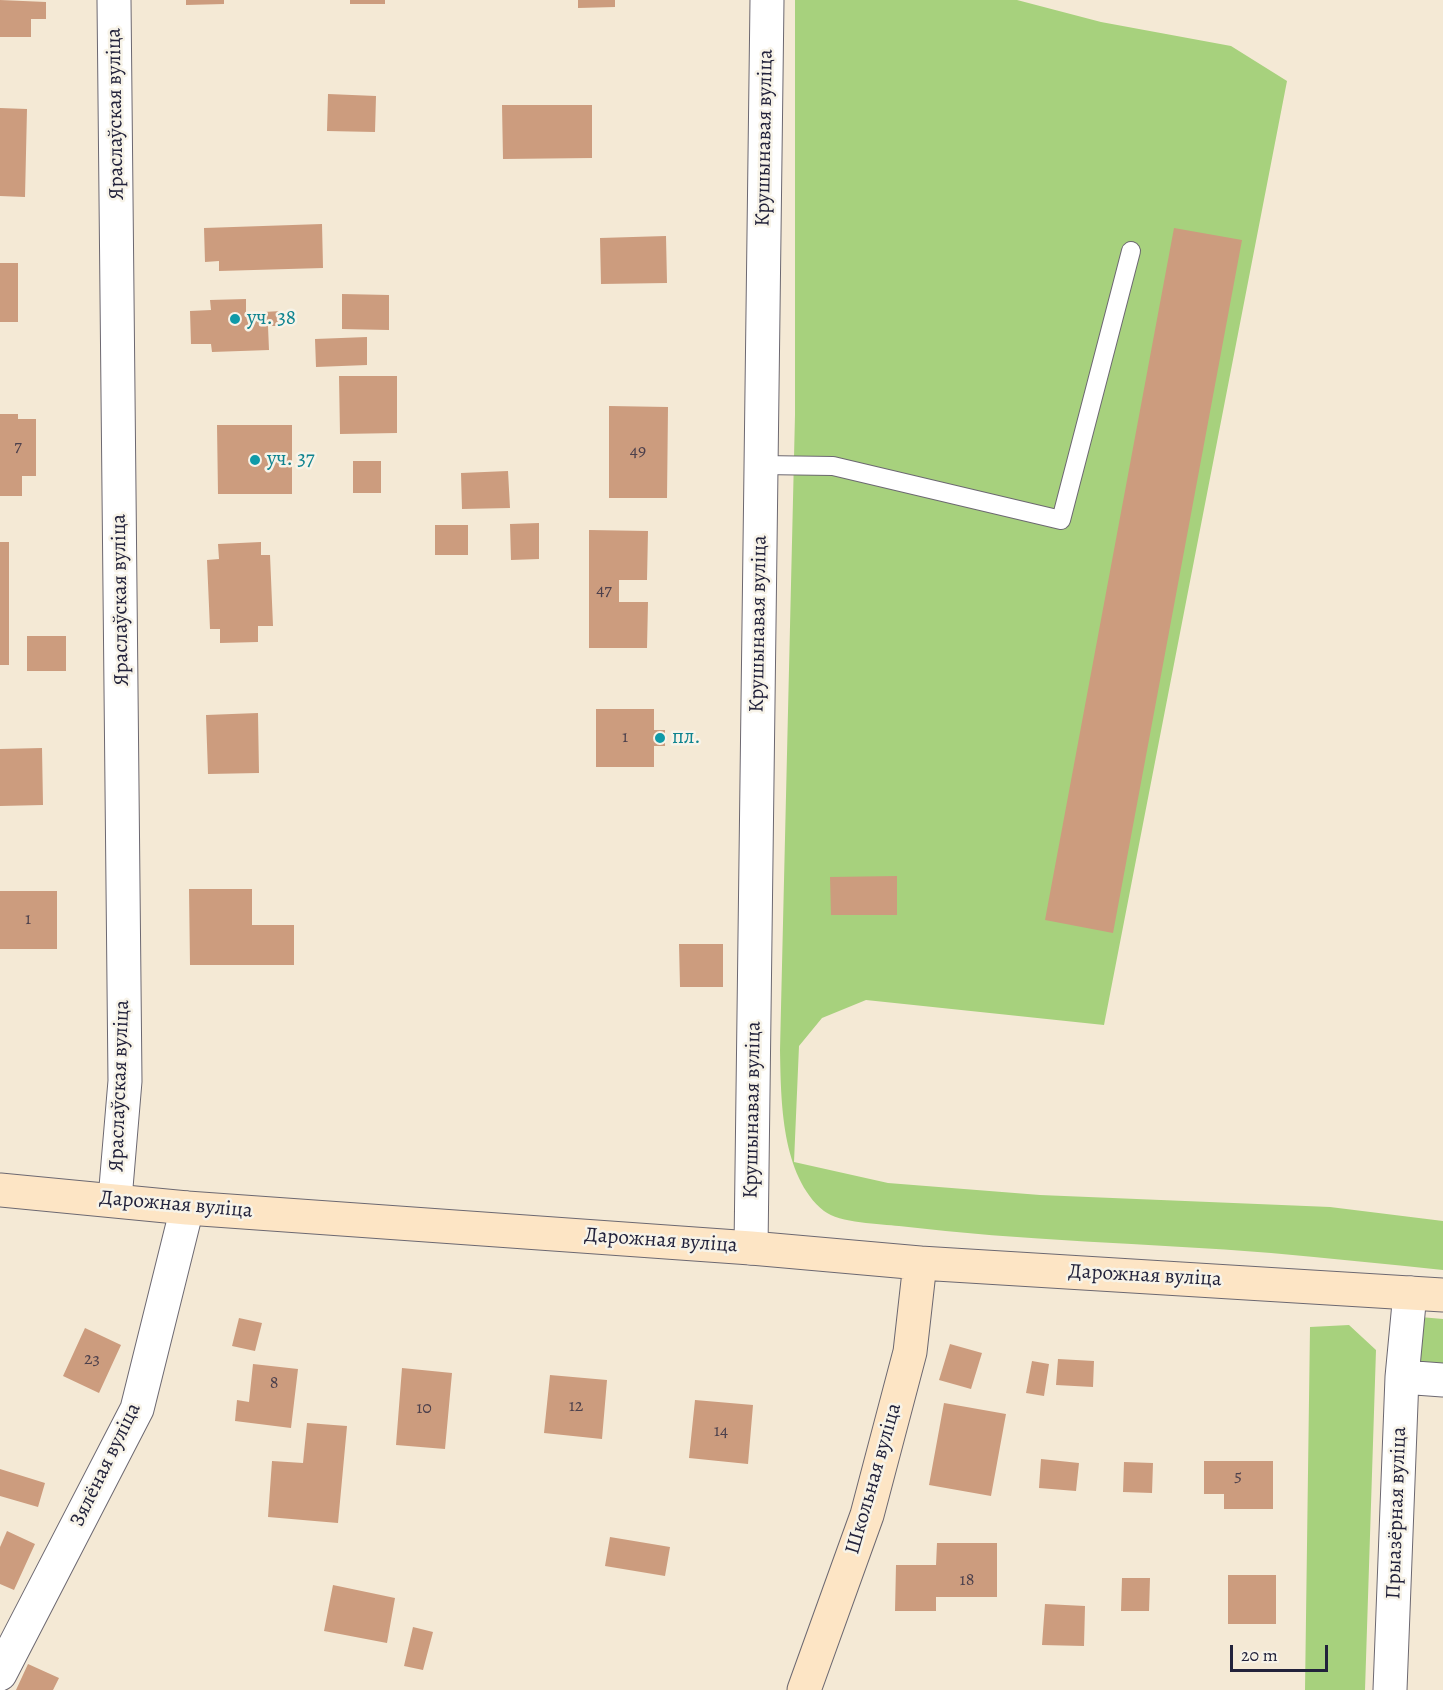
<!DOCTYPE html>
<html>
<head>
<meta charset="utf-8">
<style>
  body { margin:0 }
  #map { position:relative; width:1443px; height:1690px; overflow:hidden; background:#f4e9d5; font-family:Alegreya,serif }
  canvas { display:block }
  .scale { position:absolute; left:1230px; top:1645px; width:98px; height:27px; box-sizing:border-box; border:3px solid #22223b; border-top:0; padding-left:8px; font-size:18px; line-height:21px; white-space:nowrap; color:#22223b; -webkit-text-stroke:4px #f7f3e8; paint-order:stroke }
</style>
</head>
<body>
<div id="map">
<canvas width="1443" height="1690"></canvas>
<div class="scale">20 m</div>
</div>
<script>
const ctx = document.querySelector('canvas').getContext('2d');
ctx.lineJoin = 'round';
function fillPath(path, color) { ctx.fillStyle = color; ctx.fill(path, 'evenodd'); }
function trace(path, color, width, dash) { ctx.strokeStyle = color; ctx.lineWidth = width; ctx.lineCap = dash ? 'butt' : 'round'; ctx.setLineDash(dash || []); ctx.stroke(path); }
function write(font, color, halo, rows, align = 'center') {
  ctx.font = font + ' Alegreya,serif'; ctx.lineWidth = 5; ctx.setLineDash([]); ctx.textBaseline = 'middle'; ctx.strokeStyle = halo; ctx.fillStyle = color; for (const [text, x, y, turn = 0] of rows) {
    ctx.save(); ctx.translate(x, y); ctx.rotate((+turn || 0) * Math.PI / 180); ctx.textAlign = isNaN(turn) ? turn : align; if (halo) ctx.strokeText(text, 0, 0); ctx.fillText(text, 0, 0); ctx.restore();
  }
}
const green = new Path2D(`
  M795 0H1017L1101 22 1231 46 1287 81 1104 1025 866 1000 822 1018 799 1046 794 1162 888 1183 1040 1195 1330 1207 1443 1221V1270C1386 1264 1328 1258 1271 1253 1147 1243 1023 1241 899 1226 881 1224 839 1223 824 1211 781 1176 781 1100 780 1050L795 415Z
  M1420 1317 1443 1319V1372L1418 1370Z
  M1349 1325 1376 1350 1365 1690H1305L1310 1327Z`);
const building = new Path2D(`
  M0 0 46 2V19H31V37H0Z
  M186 0H224V4L186 5Z
  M350 0H385V4H350Z
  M578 0H615V7L578 8Z
  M328 94 376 96 375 132 327 131Z
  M502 105H592V158L503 159Z
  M0 108 27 109 25 197 0 196Z
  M322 224 323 268 219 271V261L205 262 204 228Z
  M1174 228 1242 240 1113 933 1045 920Z
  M666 236 667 283 601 284 600 238Z
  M0 263H18V322H0Z
  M342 294 389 295V330L342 329Z
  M246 299V313L281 311V326H268L269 350 212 352 211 344H191L190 311 211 310 210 300Z
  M367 337V365L316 367 315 339Z
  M339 376H397V433L340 434Z
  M609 406 668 407 667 498H609Z
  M0 414H18V419H36V476H22V496H0Z
  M217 425H292V494H218Z
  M353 461H381V493H353Z
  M508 471 510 508 462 509 461 473Z
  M539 523V559L511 560 510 524Z
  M435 525H468V555H435Z
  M589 530 648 531 647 580H619V602H648L647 648H589Z
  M0 542H9V665H0Z
  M261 542V555H270L273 626H258V642L220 643V629H210L207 560 219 559 218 544Z
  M27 636H66V671H27Z
  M596 709H654V730H665V746H654V767H596Z
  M258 713 259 773 208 774 206 715Z
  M42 748 43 805 0 806V749Z
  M897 876V915H831L830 877Z
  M189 889H252V925H294V965H190Z
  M0 891H57V949H0Z
  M679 944H723V987H680Z
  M239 1318 262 1323 255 1351 232 1346Z
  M85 1328 121 1345 99 1393 63 1376Z
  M950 1344 982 1353 971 1389 939 1380Z
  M1058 1359 1094 1361 1093 1387 1056 1385Z
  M1032 1361 1049 1364 1044 1396 1026 1393Z
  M253 1364 298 1369 291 1428 235 1421 237 1400 249 1402Z
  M402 1368 452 1373 445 1449 396 1445Z
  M550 1375 607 1380 602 1439 544 1433Z
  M695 1400 753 1405 748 1464 689 1458Z
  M944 1403 1006 1414 991 1496 929 1485Z
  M307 1423 347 1426 338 1523 268 1517 272 1461 303 1463Z
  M1041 1459 1079 1463 1076 1491 1039 1488Z
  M1204 1461H1273V1509H1224V1494H1204Z
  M1124 1462 1153 1463 1152 1493 1123 1492Z
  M0 1469 45 1483 38 1507 0 1496Z
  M7 1531 35 1544 14 1590 0 1584V1547Z
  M610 1537 670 1547 665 1576 605 1566Z
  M937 1543H997V1597H936V1611H895L896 1565H936Z
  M1228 1575H1276V1624H1228Z
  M1122 1578H1150L1149 1611H1121Z
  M333 1585 395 1598 387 1643 324 1631Z
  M1045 1604 1085 1606 1084 1646 1042 1645Z
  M413 1627 433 1632 423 1670 404 1666Z
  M28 1664 59 1678 53 1690H16Z`);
const service = new Path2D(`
  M761 465 833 466 1061 520 1131 251`);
const minor = new Path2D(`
  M114 0 125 1081 115 1199
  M751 1248 767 0
  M1402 1377 1410 1293
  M0 1674 137 1409 187 1208
  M1390 1690 1402 1377 1443 1380`);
const secondary = new Path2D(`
  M0 1190 187 1208 751 1248 920 1263 1443 1295
  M804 1690 867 1515 910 1352 920 1263`);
const markers = [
  [235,319,6,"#0f9aa8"],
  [255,460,6,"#0f9aa8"],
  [660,738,6,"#0f9aa8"]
];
const numberNames = [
  ["7",18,447],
  ["49",638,452],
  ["47",604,591],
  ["1",625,738],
  ["1",28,920],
  ["23",92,1360],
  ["8",274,1384],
  ["12",576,1407],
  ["10",424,1409],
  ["14",721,1432],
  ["5",1238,1477],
  ["18",967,1581]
];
const streetNames = [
  ["Яраслаўская вуліца",116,114,-91],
  ["Крушынавая вуліца",765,138,-89],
  ["Яраслаўская вуліца",121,600,-91],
  ["Крушынавая вуліца",759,624,-89],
  ["Яраслаўская вуліца",120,1086,-88],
  ["Крушынавая вуліца",753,1110,-89],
  ["Дарожная вуліца",176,1205,5],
  ["Дарожная вуліца",661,1241,4],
  ["Дарожная вуліца",1145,1276,3],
  ["Зялёная вуліца",106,1465,-64],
  ["Школьная вуліца",874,1479,-74],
  ["Прыазёрная вуліца",1397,1513,-88]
];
const cultureNames = [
  ["уч. 38",247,319],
  ["уч. 37",267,460],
  ["пл.",672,738]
];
fillPath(green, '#a7d17d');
fillPath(building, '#cc9c7e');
trace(service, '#6c6871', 20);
trace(minor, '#6c6871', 35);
trace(secondary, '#6c6871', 35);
trace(service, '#fff', 18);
trace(minor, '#fff', 33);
trace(secondary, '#fde5c5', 33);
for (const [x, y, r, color] of markers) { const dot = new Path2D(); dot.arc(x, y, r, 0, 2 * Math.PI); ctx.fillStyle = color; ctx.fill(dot); trace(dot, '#f7f3e8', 2); }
write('18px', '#4c404c', null, numberNames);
write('21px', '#22223b', '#f7f3e8', streetNames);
write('21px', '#0d838f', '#f7f3e8', cultureNames, 'left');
</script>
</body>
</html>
